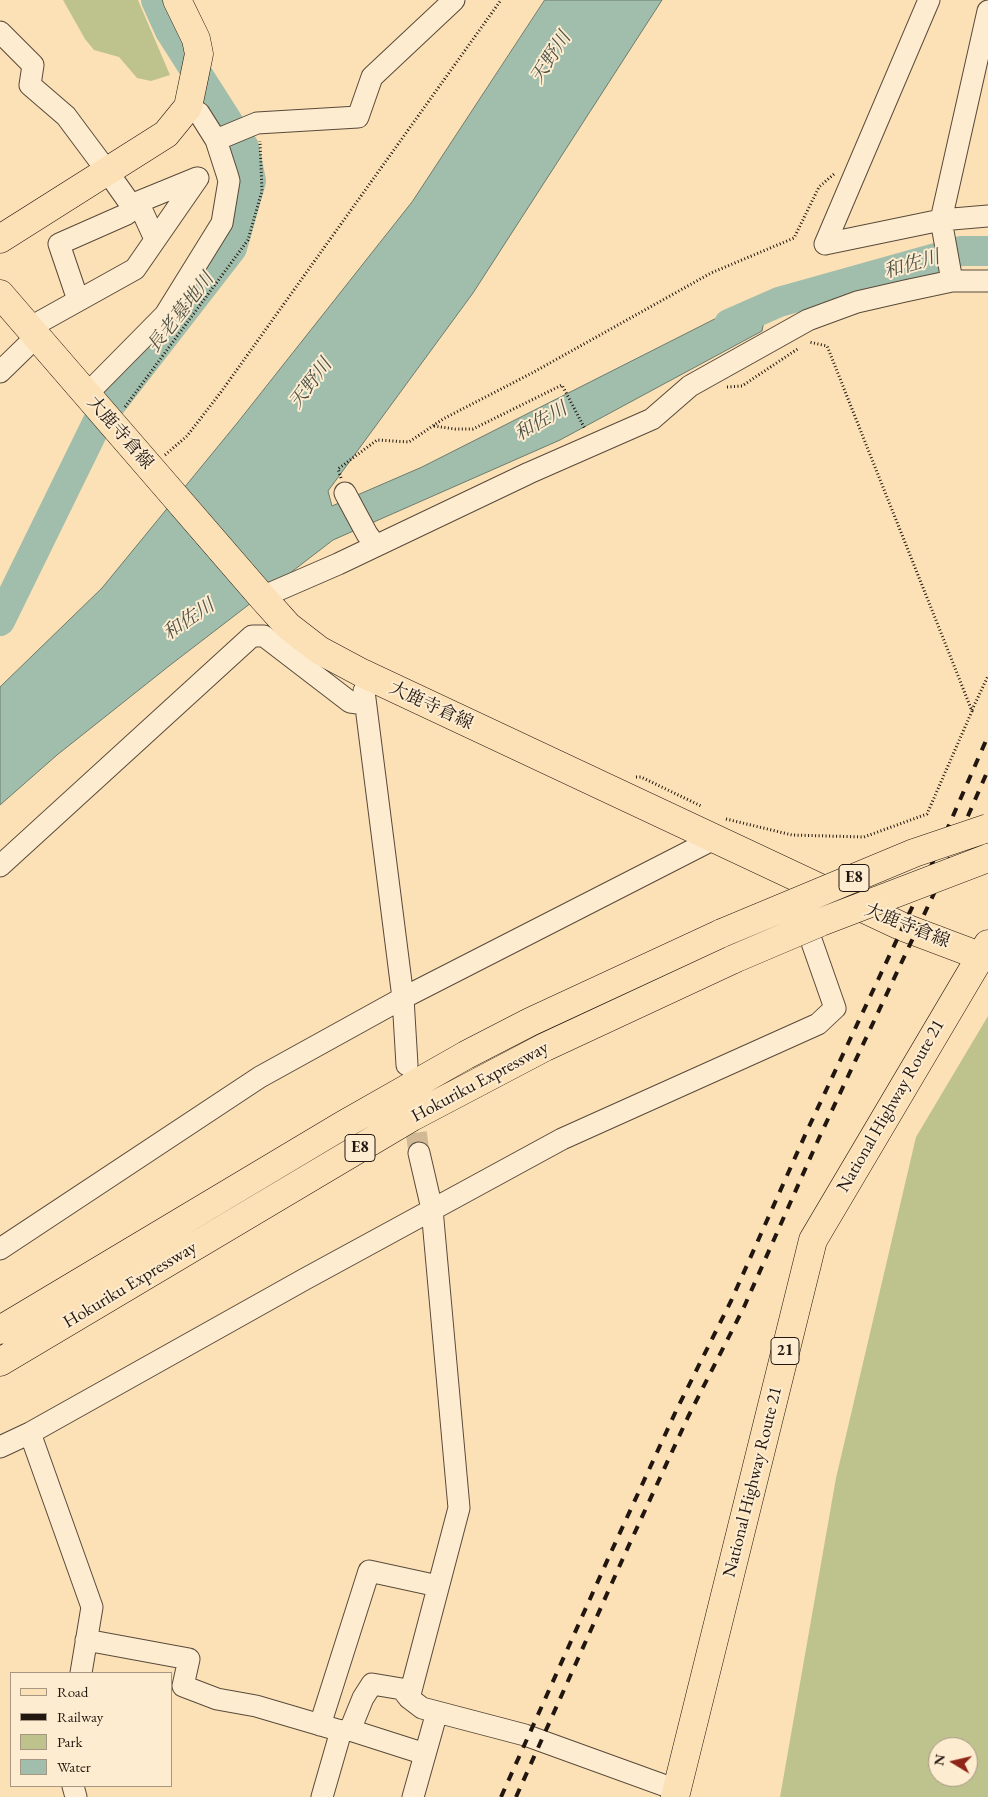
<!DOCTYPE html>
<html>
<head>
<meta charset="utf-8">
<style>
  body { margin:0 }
  #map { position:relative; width:988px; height:1797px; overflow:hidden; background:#fde1b6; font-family:"EB Garamond",serif }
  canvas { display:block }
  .legend { position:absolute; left:10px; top:1672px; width:162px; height:115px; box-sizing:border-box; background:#feecd0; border:1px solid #a69783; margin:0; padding:6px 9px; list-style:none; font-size:15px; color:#211710 }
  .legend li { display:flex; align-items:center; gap:10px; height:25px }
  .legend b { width:25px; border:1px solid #a69783 }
  .north { position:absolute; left:928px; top:1737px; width:50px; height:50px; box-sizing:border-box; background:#feecd0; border:1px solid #a69783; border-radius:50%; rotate:279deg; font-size:14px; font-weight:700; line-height:20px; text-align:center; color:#211710 }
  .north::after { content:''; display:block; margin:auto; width:18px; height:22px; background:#8f2418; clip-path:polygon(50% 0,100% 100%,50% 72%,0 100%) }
</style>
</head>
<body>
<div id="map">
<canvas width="988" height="1797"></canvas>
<ul class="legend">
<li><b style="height:6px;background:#fde1b6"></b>Road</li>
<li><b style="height:6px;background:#211710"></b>Railway</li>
<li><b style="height:14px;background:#bec38e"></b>Park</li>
<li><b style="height:14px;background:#a0beab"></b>Water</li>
</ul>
<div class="north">N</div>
</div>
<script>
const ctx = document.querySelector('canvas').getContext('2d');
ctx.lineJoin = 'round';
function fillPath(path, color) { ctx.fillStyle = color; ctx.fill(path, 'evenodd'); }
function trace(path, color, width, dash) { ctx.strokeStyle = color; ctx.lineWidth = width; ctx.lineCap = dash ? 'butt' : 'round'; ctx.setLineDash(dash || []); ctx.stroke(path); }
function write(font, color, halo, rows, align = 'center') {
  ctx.font = font + ' "EB Garamond","Noto Serif JP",serif'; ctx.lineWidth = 4; ctx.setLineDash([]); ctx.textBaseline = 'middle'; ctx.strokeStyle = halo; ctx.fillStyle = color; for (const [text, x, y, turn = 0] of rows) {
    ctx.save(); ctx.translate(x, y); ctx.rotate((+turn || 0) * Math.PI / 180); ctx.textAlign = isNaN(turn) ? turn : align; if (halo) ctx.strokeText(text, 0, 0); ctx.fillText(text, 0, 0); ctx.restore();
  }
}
const green = new Path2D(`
  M63 0H138L170 75 151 81 137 78 119 57 94 50 85 39Z
  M988 1016V1797H780L836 1478 916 1137ZM938 1747H968V1777H938Z`);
const water = new Path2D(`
  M545 0H662L473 293 328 491 332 506 422 467 770 291 762 331 560 440 333 540 169 666 57 755 0 805V687L102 588 238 422 412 202Z`);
const river = new Path2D(`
  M729 324 779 302 961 251H988
  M0 621 98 421 232 248 251 181 244 147 170 31 156 0`);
const minorTunnel = new Path2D(`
  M412 1101 419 1153`);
const path = new Path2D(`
  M727 387 742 386 799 348
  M125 407 248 240 262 191 260 141
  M434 426 455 429H473L562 385 585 429
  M165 455 187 436 221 392 501 0
  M341 478 338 469 377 440 409 442 443 419 532 373 711 273 794 238 819 187 834 174
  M972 710 988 676
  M636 777H641L701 806
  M726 819 792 835 864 837 927 814 972 711 827 346 809 342`);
const minor = new Path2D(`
  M0 32 33 65 30 85 66 116 107 171 131 205 197 178
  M216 140 257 123 358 117 372 77 454 0
  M138 202 155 239
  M825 244 929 0
  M825 244 941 220 988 216
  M952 281 941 220 988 11
  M78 300 59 244 127 214 131 205
  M29 328 135 269 198 178
  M0 372 37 336
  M87 394 165 315 222 223 229 181 227 174 216 140 199 113 188 107
  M345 493 367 534 376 546
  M262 597 338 564 529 473 652 419 690 386 808 320 857 302 905 291 952 281H988
  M364 691 403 998 407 1065
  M0 866 252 636H264L350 702 365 704
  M0 1249 260 1077 403 998 714 839
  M30 1433 92 1607 81 1673
  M0 1447 30 1433 305 1279 562 1139 818 1024 835 1008 802 914
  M86 1640 189 1659 183 1686 217 1699 256 1706 341 1731
  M409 1698 459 1508 432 1209 419 1153
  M320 1725 369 1571 438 1586
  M350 1730 425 1754
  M73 1786 76 1797
  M322 1797 341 1731 350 1730 363 1698 372 1684 402 1689 409 1698 422 1708 525 1735 677 1790
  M413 1797 437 1712`);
const major = new Path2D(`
  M0 239 166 134 188 107 199 54 196 39 177 0
  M0 294 262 597 288 626 319 650 362 673 903 927 980 956`);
const highway = new Path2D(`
  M0 1330 343 1125 466 1055 530 1022 722 933
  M0 1362 412 1117 545 1047 734 959
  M675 1797 813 1240 988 944`);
const rail = new Path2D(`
  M501 1797 612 1550 676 1411 731 1301 806 1133 924 882 988 736
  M516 1797 624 1556 688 1417 744 1307 819 1138 937 887 988 770`);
const highwayBridge = new Path2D(`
  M722 933 914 853 988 828
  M734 959 821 922 988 858`);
const shields = [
  [854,878,30],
  [360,1148,30],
  [785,1351,28]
];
const shieldNames = [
  ["E8",854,878],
  ["E8",360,1148],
  ["21",785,1351]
];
const streetNames = [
  ["大鹿寺倉線",120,433,49],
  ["大鹿寺倉線",431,706,25],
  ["大鹿寺倉線",907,926,22],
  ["Hokuriku Expressway",480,1082,-28],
  ["National Highway Route 21",891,1106,-60],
  ["Hokuriku Expressway",130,1285,-31],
  ["National Highway Route 21",753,1482,-76]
];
const waterNames = [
  ["天野川",551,58,-57],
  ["和佐川",912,265,-16],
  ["長老墓地川",181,313,-52],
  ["天野川",311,384,-53],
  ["和佐川",541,422,-30],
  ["和佐川",189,620,-34]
];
fillPath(green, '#bec38e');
fillPath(water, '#a0beab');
trace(water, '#6d7b6d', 1);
trace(river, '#a0beab', 30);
trace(minorTunnel, '#d1b995', 21, [21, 11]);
trace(minor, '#584a3a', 23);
trace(major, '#211710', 29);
trace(highway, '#211710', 29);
trace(path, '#211710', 3, [1, 2.5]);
trace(minor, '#feecd0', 21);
trace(major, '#fde1b6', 28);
trace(highway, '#fde1b6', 28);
trace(rail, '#211710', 4, [9, 9]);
trace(highwayBridge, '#211710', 29, []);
trace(highwayBridge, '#fde1b6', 28);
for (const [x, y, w] of shields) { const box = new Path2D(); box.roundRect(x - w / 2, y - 13.5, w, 27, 4); ctx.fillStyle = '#feecd0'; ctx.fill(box); trace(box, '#211710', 1); }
write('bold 16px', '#211710', null, shieldNames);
write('18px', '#211710', '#feecd0', streetNames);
write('italic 19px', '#4d5146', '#feecd0', waterNames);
</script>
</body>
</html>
